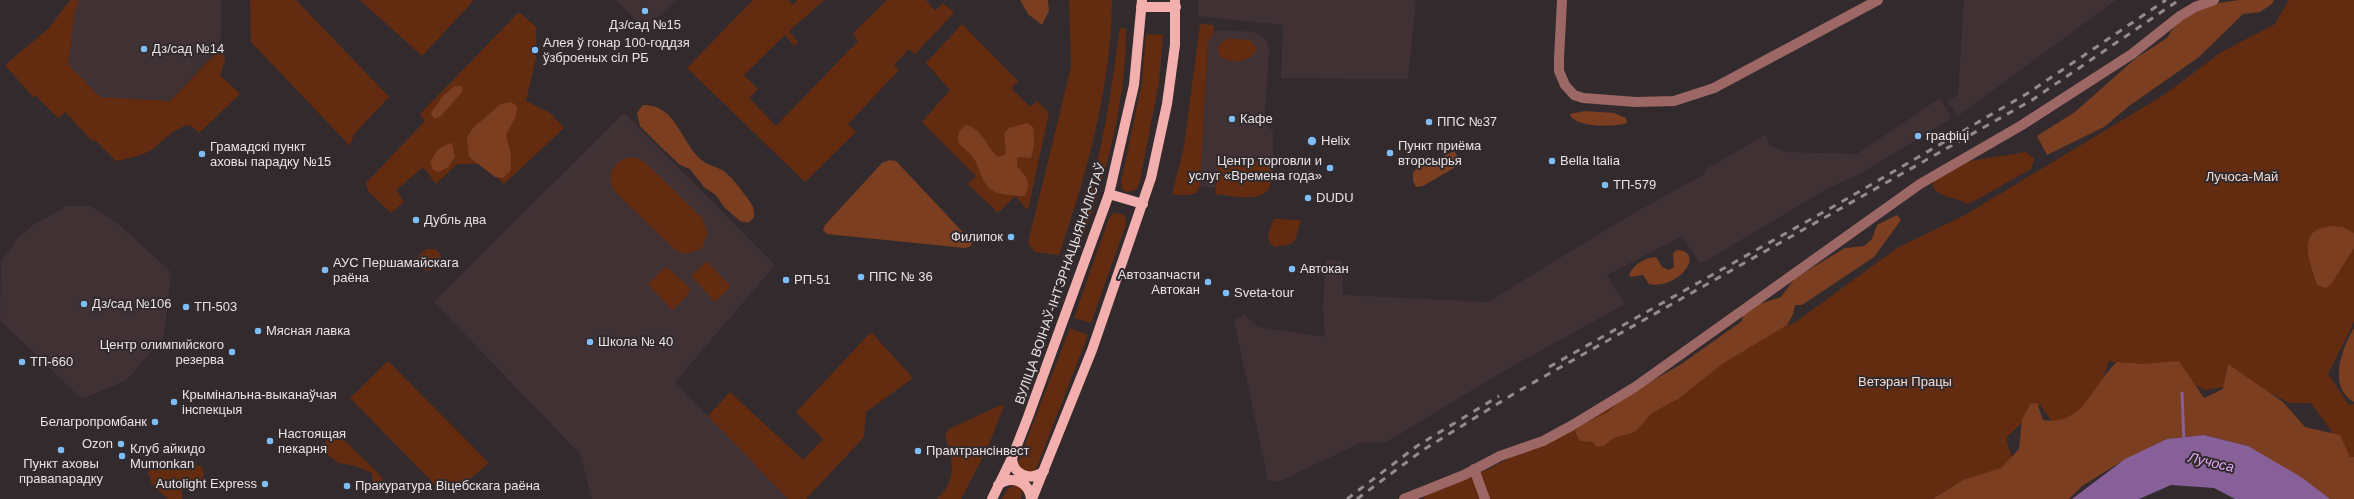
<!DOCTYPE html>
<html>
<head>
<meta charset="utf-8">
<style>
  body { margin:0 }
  canvas { display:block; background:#322a2c }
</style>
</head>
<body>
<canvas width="2354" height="499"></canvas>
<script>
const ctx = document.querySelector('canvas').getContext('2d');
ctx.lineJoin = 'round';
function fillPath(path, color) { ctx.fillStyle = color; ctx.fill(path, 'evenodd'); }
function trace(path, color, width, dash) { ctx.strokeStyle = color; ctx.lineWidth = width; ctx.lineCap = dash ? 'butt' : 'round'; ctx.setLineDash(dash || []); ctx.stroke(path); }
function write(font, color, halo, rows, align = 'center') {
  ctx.font = font + ' Arial,sans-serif'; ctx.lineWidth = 4; ctx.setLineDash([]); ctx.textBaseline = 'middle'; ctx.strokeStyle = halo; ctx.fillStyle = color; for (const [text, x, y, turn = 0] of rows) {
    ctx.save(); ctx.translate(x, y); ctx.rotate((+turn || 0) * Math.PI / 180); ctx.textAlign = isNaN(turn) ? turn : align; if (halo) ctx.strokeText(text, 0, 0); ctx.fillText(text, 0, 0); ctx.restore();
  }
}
const built = new Path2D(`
  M79 0H221V35L217 51 170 101 100 97 68 64 75 12Z
  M615 0H675L646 29Z
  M1198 0H1416L1408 79 1281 78 1283 25 1198 16Z
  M1964 0H2116L1958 116 1947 101 1958 95Z
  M1221 30 1254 32 1261 35 1267 42 1269 51 1264 124 1273 131V163L1229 160 1216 174 1215 188 1200 186 1208 42 1214 32Z
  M1940 98 1952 118 1860 174 1827 189 1700 264 1682 236 1607 275 1625 304 1495 376 1387 442 1360 443 1280 481 1268 480 1234 320 1244 314 1258 327 1325 337 1323 308 1326 260 1342 261 1343 295 1488 302 1627 217 1703 175 1708 168 1765 135 1770 145 1785 152 1857 154Z
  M624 113 775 265 675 382 788 499H592L580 454 434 302Z
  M67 206H91L116 222 171 272 164 336 127 380 82 399 0 320 1 262 16 240 33 225Z`);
const green = new Path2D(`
  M70 0H79L75 12 68 64 100 97 170 101 217 52 218 47 224 48 225 60 220 75 240 94 199 133 190 125C173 128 167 138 154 148 143 156 129 158 116 161L94 139 92 141 65 112 58 118 35 95 33 97 5 65 48 29Z
  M250 0H296L389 97 354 134 350 146 251 42Z
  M360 0H474L422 56Z
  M753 0H788L793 5 797 0H824L789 31 798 42 794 46 785 35 744 75 758 89 749 98 776 126 858 41 853 33 887 0H926L935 11 943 3 954 13 915 54 909 49 894 65 899 70 848 124 856 132 805 182 687 68Z
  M1069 0H1112C1111 89 1087 172 1059 255L1035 252 1028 243 1071 67Z
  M2289 0H2354V322L2328 374 2349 405 2354 404V462L2311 403H2290L2225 370 2232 386 2204 390 2166 367 2137 368 2109 361 2095 400 2057 428 2040 405 2006 438 2014 466 1963 480 1933 499H1423L1427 494 1489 469 1665 376 1796 322 1897 248 1965 215 2164 95 2220 53 2275 24Z
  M519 12 536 27V58L526 101 550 113 564 128 504 184 485 164H457L436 184 423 167 396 190 404 202 391 213 368 191 366 183 425 121 420 114Z
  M962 24 1018 81 1011 88 1030 107 1037 101 1049 113 1028 210 1015 196 998 213 968 184 976 176 922 122 950 90 926 63Z
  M1200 24 1213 25 1214 32 1208 42 1200 186 1196 193 1189 195H1172L1184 147Z
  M1120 28 1126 29C1126 107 1104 182 1077 254L1066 256C1074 235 1083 215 1089 193 1105 139 1112 84 1120 28Z
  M1146 34 1163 35 1159 82 1140 181 1136 190 1126 192 1122 189 1121 182 1142 83Z
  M1228 38 1250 40 1256 47V51C1242 73 1198 56 1228 38Z
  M2026 152 2034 159 2032 168 1980 198 1967 204C1956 196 1941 199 1933 187V180L1964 162Z
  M626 158H637L646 163 702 218 708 233 702 248 687 254 676 251 616 193C606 180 610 164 626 158Z
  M1229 160 1273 163C1273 170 1273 181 1269 188 1260 204 1230 195 1215 194L1218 167Z
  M1114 213 1123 214 1126 220 1125 227 1091 323 1074 318 1109 218Z
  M1274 219 1301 220 1295 240 1291 244 1275 247 1269 242 1268 234Z
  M427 249H435L441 254 439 265 428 271 421 269 417 262 419 255Z
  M707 261 731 287 715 302 691 276Z
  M664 268H668L690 288V292L674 309H671L650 287 649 283Z
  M1070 328 1088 335 1036 469 1030 473 1021 469 1018 463Z
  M871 332 913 378 866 412 864 437 806 499H788L708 416 730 392 803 460 823 439 796 412Z
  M388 361 489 463 458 489 440 490 350 398Z
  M1001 405 1004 406 987 449 961 499H937C959 478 952 460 945 435L949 429Z
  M329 432 338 434 382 477 383 484 379 493 374 491 372 473 356 466 339 463 326 454 324 446Z
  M165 462 201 466 204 473 202 480 187 481 182 490V499H168L152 484 148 473 152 465Z
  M1013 485 1022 488 1021 499H1002L1007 490Z`);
const forest = new Path2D(`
  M1020 0H1048L1049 11 1042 25 1028 14Z
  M2239 0H2274L2272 4 2260 12 2243 14 2199 57 2129 106 2104 127 2047 155 2037 136 2075 112 2136 58 2167 38 2186 8Z
  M455 86H462V92L441 116 434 119 431 113 443 96Z
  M511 102 517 106 516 116 506 135 511 155V170L503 178 495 177 469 157 467 137 474 127 501 104Z
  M643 105C674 104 680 138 698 157 705 164 714 166 722 170 729 173 748 198 752 205 754 208 754 213 754 217L748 223 740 221 724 207 716 195 704 187 690 169 680 165 661 147 640 126 637 113Z
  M1585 111 1614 113 1626 118 1627 123C1616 127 1573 128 1570 114Z
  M1027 123 1033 127C1035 138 1034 148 1031 158L1020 157 1017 158V167C1028 177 1031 182 1025 196 1018 196 999 195 993 191 979 181 981 166 971 155 966 149 958 146 958 138 958 132 962 128 966 125 983 129 986 147 998 157L1006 154 1004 133 1009 128Z
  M452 143 455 157 448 167 439 172 433 170 430 162C436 152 440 145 452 143Z
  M1454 151 1457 155 1454 168 1423 186 1416 187 1413 181V173L1417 168Z
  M890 160 896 161 972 242 971 246 965 248 827 234 823 230 825 225 882 163Z
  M1897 215 1901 220 1874 257 1802 305H1795L1793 314 1787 325 1722 364 1678 399 1652 413 1635 432 1614 438 1605 445 1597 447 1593 442 1580 441 1575 431 1581 425 1608 412 1627 395 1680 365 1742 321 1744 309 1781 297 1795 278 1845 248 1864 246 1872 239 1877 225Z
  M2331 226 2343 227 2354 233V248L2332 283 2326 288 2317 285C2313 270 2299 242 2316 230 2319 228 2327 227 2331 226Z
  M1677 250C1706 251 1680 290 1649 284L1643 275 1631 277 1629 275C1634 264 1644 258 1656 257L1662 267 1669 270 1674 267 1673 253Z
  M2354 328V402C2327 387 2342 348 2354 328Z
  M2179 361 2204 398 2223 389 2228 364 2283 402 2305 427 2340 435 2350 457H2354V499H2329L2248 446 2204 435 2167 439 2124 460 2082 486 2069 499H1933L1963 480 2001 468 2019 449 2022 420 2030 404 2037 403 2043 420C2085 426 2092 384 2117 362L2143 364Z`);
const water = new Path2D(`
  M2204 435 2248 446 2301 477 2330 499H2235L2214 488 2171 485 2139 499H2072L2125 459 2167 439Z`);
const stream = new Path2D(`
  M2182 393 2184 441`);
const minor = new Path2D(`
  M1562 0 1559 59V71L1565 85 1574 95 1583 98 1636 102 1674 101 1714 88 1878 0
  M1474 469 1485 499
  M1404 499 1464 475 1500 456 1543 441 1571 426 1635 387 1920 184 2022 125 2132 54 2180 16 2195 7 2214 0`);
const major = new Path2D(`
  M1141 7H1176
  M1109 194 1143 204
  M1012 458C1013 475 1030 482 1044 471
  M998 485C1012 475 1029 481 1031 499
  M992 499 1012 458 1028 417 1109 194 1134 85 1142 0
  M1032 499 1092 350 1151 178 1167 104 1175 45V0`);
const rail = new Path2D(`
  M1549 367 1843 201 2028 93 2166 0
  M1347 499 1417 446 1499 396
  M1357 499 1423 450 1515 393 2032 100 2179 0`);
const markers = [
  [645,11,4,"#7dbef9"],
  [144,49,4,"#7dbef9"],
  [535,50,4,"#7dbef9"],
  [1232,119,4,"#7dbef9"],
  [1429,122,4,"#7dbef9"],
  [1918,136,4,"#7dbef9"],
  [1312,141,5,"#7dbef9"],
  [1390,153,4,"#7dbef9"],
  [202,154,4,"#7dbef9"],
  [1552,161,4,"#7dbef9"],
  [1330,168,4,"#7dbef9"],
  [1605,185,4,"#7dbef9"],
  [1308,198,4,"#7dbef9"],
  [416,220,4,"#7dbef9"],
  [1011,237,4,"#7dbef9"],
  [1292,269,4,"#7dbef9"],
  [325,270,4,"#7dbef9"],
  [861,277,4,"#7dbef9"],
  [786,280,4,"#7dbef9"],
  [1208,282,4,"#7dbef9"],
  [1226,293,4,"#7dbef9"],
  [84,304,4,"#7dbef9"],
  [186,307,4,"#7dbef9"],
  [258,331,4,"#7dbef9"],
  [590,342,4,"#7dbef9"],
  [232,352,4,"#7dbef9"],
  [22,362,4,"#7dbef9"],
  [174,402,4,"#7dbef9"],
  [155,422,4,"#7dbef9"],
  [270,441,4,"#7dbef9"],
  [121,444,4,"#7dbef9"],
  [61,450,4,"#7dbef9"],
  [918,451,4,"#7dbef9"],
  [122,456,4,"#7dbef9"],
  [265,484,4,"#7dbef9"],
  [347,486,4,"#7dbef9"]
];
const poiNames = [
  ["Дз/сад №15",645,25,"center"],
  ["Алея ў гонар 100-годдзя",543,43],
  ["ўзброеных сіл РБ",543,58],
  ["Дз/сад №14",152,49],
  ["Кафе",1240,119],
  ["ППС №37",1437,122],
  ["графіці",1926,136],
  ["Helix",1321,141],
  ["Пункт приёма",1398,146],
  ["вторсырья",1398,161],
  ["Грамадскі пункт",210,147],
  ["аховы парадку №15",210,162],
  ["Центр торговли и",1322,161,"right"],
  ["услуг «Времена года»",1322,176,"right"],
  ["Bella Italia",1560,161],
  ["ТП-579",1613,185],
  ["DUDU",1316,198],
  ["Дубль два",424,220],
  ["Филипок",1003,237,"right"],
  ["АУС Першамайскага",333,263],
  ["раёна",333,278],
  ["Автокан",1300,269],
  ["Автозапчасти",1200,275,"right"],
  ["Автокан",1200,290,"right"],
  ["ППС № 36",869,277],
  ["РП-51",794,280],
  ["Sveta-tour",1234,293],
  ["Дз/сад №106",92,304],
  ["ТП-503",194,307],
  ["Мясная лавка",266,331],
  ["Школа № 40",598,342],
  ["Центр олимпийского",224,345,"right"],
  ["резерва",224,360,"right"],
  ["ТП-660",30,362],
  ["Крымінальна-выканаўчая",182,395],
  ["інспекцыя",182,410],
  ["Белагропромбанк",147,422,"right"],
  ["Настоящая",278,434],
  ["пекарня",278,449],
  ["Ozon",113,444,"right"],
  ["Клуб айкидо",130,449],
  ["Mumonkan",130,464],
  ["Прамтрансінвест",926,451],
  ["Пункт аховы",61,464,"center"],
  ["правапарадку",61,479,"center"],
  ["Autolight Express",257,484,"right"],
  ["Пракуратура Віцебскага раёна",355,486]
];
const parkNames = [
  ["Лучоса-Май",2242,177],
  ["Ветэран Працы",1905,382]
];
const streetNames = [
  ["ВУЛІЦА ВОІНАЎ-ІНТЭРНАЦЫЯНАЛІСТАЎ",1061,284,-71]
];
const waterNames = [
  ["Лучоса",2211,463,13]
];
fillPath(built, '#403135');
fillPath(green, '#632c11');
fillPath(forest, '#7c3e21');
fillPath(water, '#876099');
trace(stream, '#876099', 3);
trace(minor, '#9d6765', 10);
trace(major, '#f3afad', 10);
trace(rail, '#938c8e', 3, [7, 7]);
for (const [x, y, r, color] of markers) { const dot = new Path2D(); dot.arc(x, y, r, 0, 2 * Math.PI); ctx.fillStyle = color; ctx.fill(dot); trace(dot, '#322a2c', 1.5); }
write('13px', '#e8e2e4', '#322a2c', poiNames, 'left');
write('13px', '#f1dcd4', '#322a2c', parkNames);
write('13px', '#e8e2e4', '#322a2c', streetNames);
write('italic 14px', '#e0a8fa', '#322a2c', waterNames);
</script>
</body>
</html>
